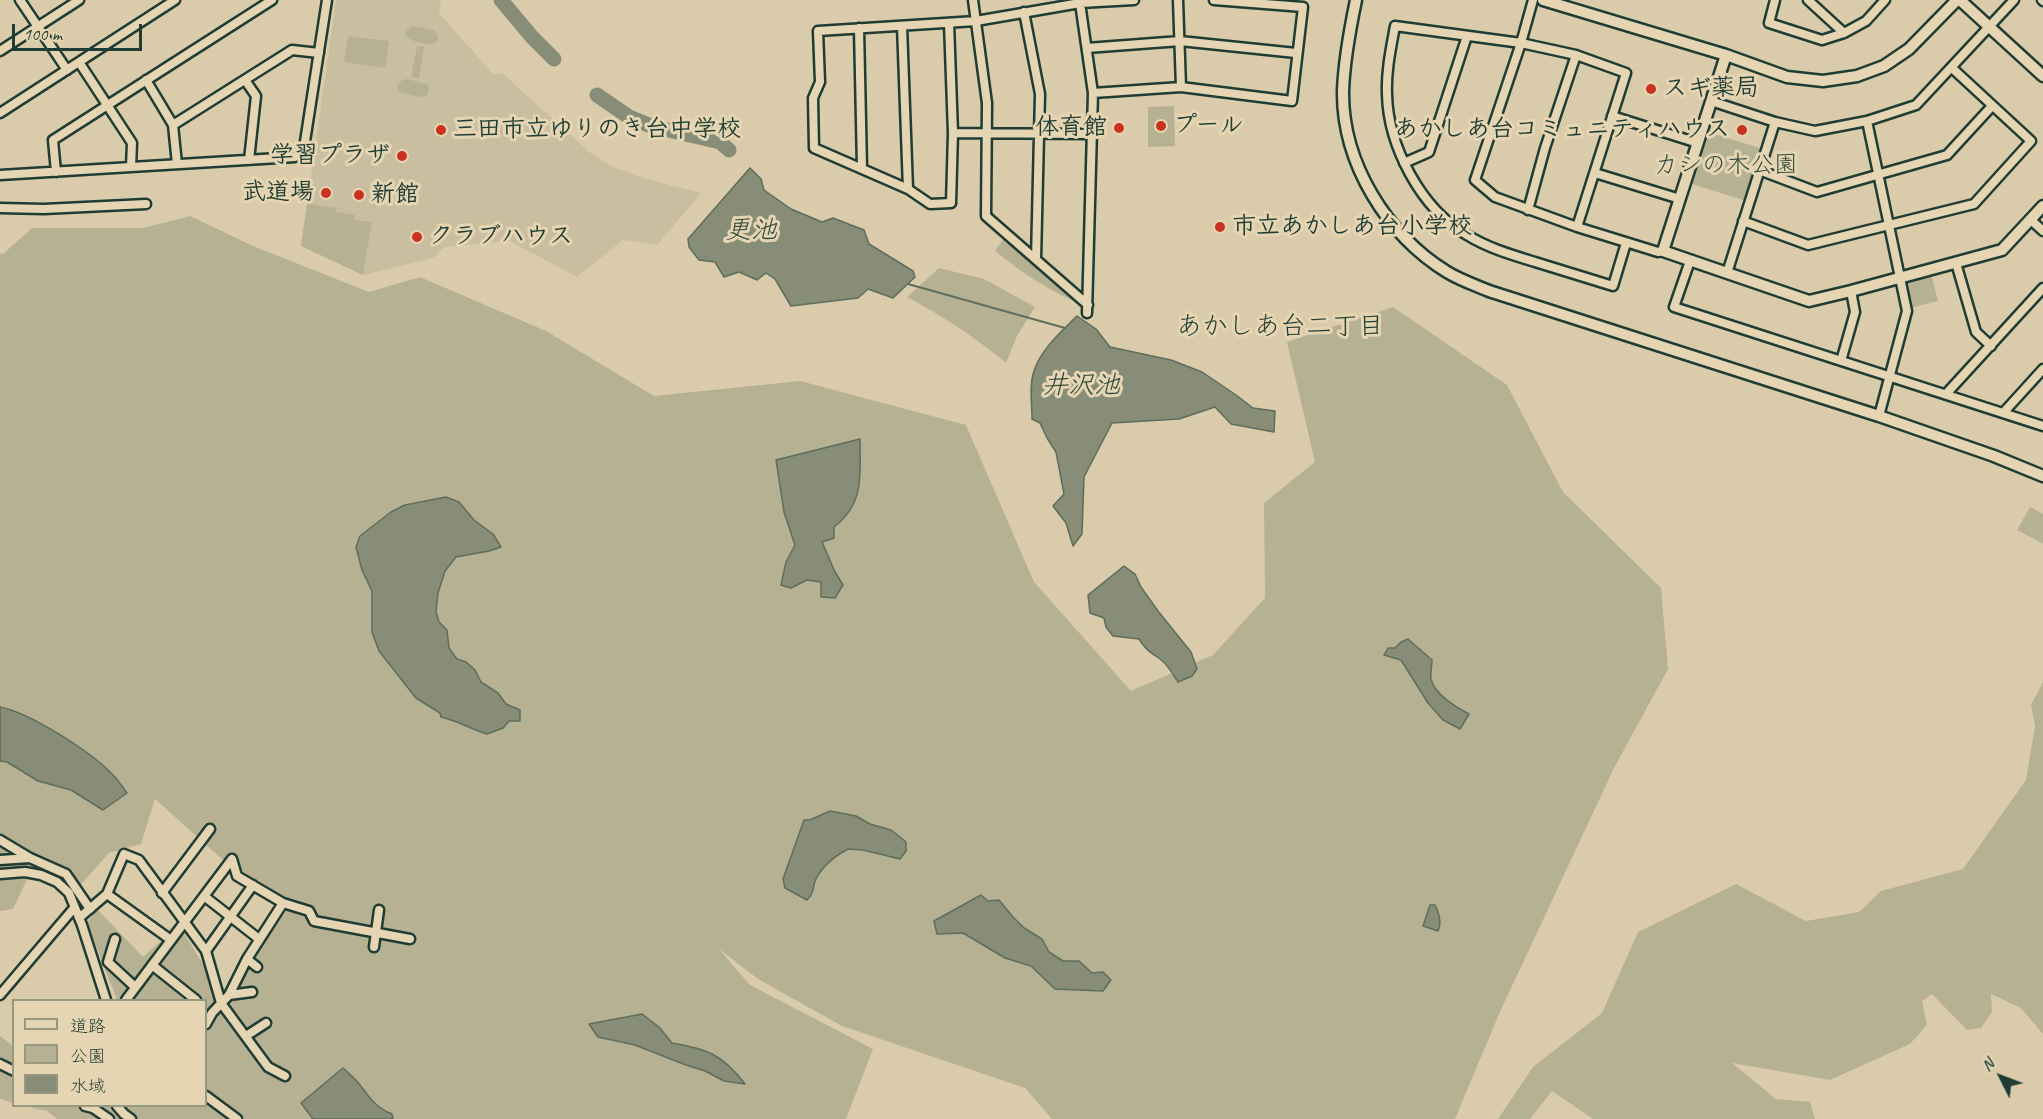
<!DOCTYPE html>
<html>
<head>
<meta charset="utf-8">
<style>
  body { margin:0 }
  #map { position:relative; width:2043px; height:1119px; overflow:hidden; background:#daccaa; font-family:Caveat,"Klee One",sans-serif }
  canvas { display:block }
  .legend { position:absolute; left:12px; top:999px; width:195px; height:108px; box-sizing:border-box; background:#e6d5b2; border:2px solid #969880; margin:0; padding:8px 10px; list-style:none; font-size:18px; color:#1f3d34 }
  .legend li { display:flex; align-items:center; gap:12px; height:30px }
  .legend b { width:30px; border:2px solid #969880 }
  .north { position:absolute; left:1971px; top:1047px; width:60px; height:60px; -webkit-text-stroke:4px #e6d5b2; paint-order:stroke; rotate:312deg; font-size:16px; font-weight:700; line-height:24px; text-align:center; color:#1f3d34 }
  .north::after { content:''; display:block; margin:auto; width:21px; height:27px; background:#1f3d34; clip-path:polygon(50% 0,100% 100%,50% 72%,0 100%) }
  .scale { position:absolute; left:12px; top:24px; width:130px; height:27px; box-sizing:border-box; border:3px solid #1f3d34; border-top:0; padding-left:8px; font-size:18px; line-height:21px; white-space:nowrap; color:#1f3d34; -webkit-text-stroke:4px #e6d5b2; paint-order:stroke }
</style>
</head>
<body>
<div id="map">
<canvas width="2043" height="1119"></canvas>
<ul class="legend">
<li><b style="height:8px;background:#e6d5b2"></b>道路</li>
<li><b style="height:16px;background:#b7b194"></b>公園</li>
<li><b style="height:16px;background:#888d77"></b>水域</li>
</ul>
<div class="north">N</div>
<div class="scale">100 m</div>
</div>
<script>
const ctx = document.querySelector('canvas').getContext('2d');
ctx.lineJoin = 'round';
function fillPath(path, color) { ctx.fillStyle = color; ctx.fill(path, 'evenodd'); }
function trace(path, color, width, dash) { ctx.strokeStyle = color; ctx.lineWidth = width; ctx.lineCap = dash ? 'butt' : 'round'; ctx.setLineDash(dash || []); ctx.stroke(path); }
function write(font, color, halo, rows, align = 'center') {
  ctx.font = font + ' Caveat,"Klee One",sans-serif'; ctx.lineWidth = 6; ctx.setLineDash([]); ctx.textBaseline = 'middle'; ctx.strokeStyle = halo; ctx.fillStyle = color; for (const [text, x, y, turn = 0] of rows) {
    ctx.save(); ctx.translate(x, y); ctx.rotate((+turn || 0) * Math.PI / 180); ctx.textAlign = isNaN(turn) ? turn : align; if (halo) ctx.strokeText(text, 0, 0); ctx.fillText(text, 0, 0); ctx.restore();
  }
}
const built = new Path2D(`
  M336 0H441L439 13 493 74 502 73 589 152 613 167 643 178 701 193 657 245 623 240 577 277 510 241 444 247 433 258 363 275 301 246Z`);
const green = new Path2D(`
  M413 26 434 30 438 36V40L432 44C423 44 391 38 413 26Z
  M348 36 389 41 385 68 344 62Z
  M417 46 424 47 419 78 411 77Z
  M407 79 427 84 429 88 427 95 420 97 400 93C395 86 399 80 407 79Z
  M1174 106 1175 146 1148 147V107Z
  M1705 131 1763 149 1746 201 1689 183Z
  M307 204 336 208V212L355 215 354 220 372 222 363 275 301 246Z
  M190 216 253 246 369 292 420 277 546 331 654 396 800 381 966 425 1034 582 1131 691 1213 655 1265 598 1264 503 1315 462 1287 342 1393 307 1507 385 1563 492 1661 588 1668 669 1614 768 1499 1014 1455 1119H1052L1025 1088 842 1026 758 979 719 949 750 985 873 1049 846 1119H57L47 1111 24 1106H206V1000H117L87 923 97 909 143 957 179 925 224 998 293 902 222 859 155 799 141 844 109 853 77 889 37 858 13 909 0 911V253L3 254 32 228H143Z
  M1005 237 1082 305C1050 291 1023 274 995 251Z
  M939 268 984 279 1035 307 1017 336 1006 363C975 337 943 316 907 297Z
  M1930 270 1938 301 1910 308 1900 278Z
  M2030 507 2043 514V544L2017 530Z
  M2043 682V1034L2021 1008 1991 994 1992 1012 1981 1028 1967 1030 1932 994 1922 1001 1927 1025 1910 1044 1830 1080 1732 1063 1776 1099 1810 1102 1815 1119H1593L1552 1091 1530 1119H1498L1533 1067 1602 1013 1638 932 1736 884 1806 921 1859 912 1881 891 1963 869 2026 780 2035 726 2031 705Z
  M0 1036 13 1046V1103L0 1099Z`);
const water = new Path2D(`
  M750 168 761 179 764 190 791 209 822 222 833 218 864 230 869 244 913 271 915 277 893 298 868 289 858 298 791 306 775 279 766 273 757 280 739 272 724 277 715 262 699 260 689 247 688 239Z
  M1077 316 1096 329 1110 347 1171 360 1202 372 1236 395 1253 408 1275 411 1274 432 1231 424 1215 407 1179 419 1112 423 1084 477 1082 534 1073 546 1066 523 1053 506 1064 494 1056 452 1047 438 1040 423 1032 419C1032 404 1029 385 1034 371 1041 349 1061 332 1077 316Z
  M860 439C860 475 865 503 834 527V538L822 542 835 572 843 585 835 598 821 597V582L807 580 791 588 781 585 786 562 795 545 784 512 776 460Z
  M446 497 459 502 474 520 493 534 501 547 489 551 456 557 445 571 438 593 436 612 439 622 447 630 449 648 457 659 466 662 475 670 481 682 498 693 506 704 520 710V721H509L503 728 487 734C471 729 458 721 441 717L440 713 416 698 379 651 372 632V591L362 570 356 547 360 536 391 512 405 505Z
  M1124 566 1135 574 1141 587 1158 611 1191 652 1197 669 1192 676 1178 682C1173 674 1168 665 1160 659 1149 651 1147 651 1139 639L1113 636 1106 627 1104 618 1090 613 1088 595Z
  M1408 639 1432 660C1432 665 1430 674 1431 679 1434 694 1457 708 1469 714L1460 729 1443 720 1428 703 1401 660 1384 655 1388 648H1395L1401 642Z
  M0 707C30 713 90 751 112 774 118 779 122 787 127 793L103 810 71 790 38 781 7 762 0 761Z
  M830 811 856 816 870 824 891 830 906 842V851L900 859 863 850 848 849C835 856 823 865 816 879 812 887 815 893 807 900L785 888 783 879 804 820H810Z
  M981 895 988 901 999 900 1013 917 1024 928 1042 939 1049 952 1063 961H1079L1092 973 1103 972 1111 980 1103 991 1055 989 1031 966 1005 958 963 933 937 934 934 921Z
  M1430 905H1435C1439 913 1442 923 1438 931L1423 926Z
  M642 1014 659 1027 672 1043C707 1049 722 1054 745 1084L724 1081 705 1071 686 1065 635 1045 598 1037 589 1024Z
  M343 1068C349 1074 356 1079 360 1085 370 1098 376 1108 392 1114L393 1119H313L301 1103Z`);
const stream = new Path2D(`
  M908 284 1065 328`);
const river = new Path2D(`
  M501 0 532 37 554 59
  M597 95 629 117 651 126 720 142 729 150`);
const minor = new Path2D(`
  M20 0 67 70
  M973 0 987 103 986 216 1088 305
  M1178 0 1181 87
  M1533 0 1521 43 1475 180 1495 197 1577 227 1658 252 1663 251
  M1775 0 1769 23 1822 40 1844 33 1866 21 1885 0
  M1808 0 1844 33
  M2042 0 2043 1
  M1080 3 1093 93 1087 313
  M1024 12 1040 94 1036 259
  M949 23 953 133 951 203 930 204 908 189 814 148 813 98 820 82 818 31 976 21 1080 3 1134 0
  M902 26 908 189
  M859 28 862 168
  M1087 48 1180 41 1296 53
  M0 51 79 0
  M79 62 132 143 131 167
  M146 80 173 125 177 164
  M245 80 256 96 249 160
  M1093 93 1181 87 1292 101 1303 7 1214 0
  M1711 101 1775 122 1815 131 1867 121 1916 105 2014 0
  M0 113 175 0
  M1612 116 1698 143
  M1867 121 1907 311 1879 416
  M173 125 292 50 319 53
  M953 133 1091 134
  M1404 163 1429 152 1467 36
  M1759 170 1817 192 1947 155 1992 106
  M56 172 53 140 272 0
  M1595 173 1680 199
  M0 175 295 157 304 148 327 0
  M0 208 44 209 146 204
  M1528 210 1545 148 1576 55
  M2031 220 2043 231
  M1743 221 1808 245 1974 204 2031 141 1952 68
  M1577 227 1626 73 1576 55 1521 43 1395 26C1391 48 1386 71 1387 94 1388 146 1421 209 1467 235 1488 248 1512 255 1535 262 1561 270 1587 278 1613 286L1626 243
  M1690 261 1674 307 2043 426
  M1956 263 1976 332 1991 346
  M1727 273 1775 122
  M1841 361 1855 312 1851 291
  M1946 394 2043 288
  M2004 412 2043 369
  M0 840 30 858
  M0 860 30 858 66 874 90 909
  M0 874 25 872 41 875 57 882 69 893 82 925 106 1000
  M162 893 210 829
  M107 894 171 940
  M204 896 259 939
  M283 903 309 911 314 921 410 939
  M79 918 107 894 124 854 139 860 206 951 221 1003 268 1067 285 1076
  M115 939 108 962 135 987
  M374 947 379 910
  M206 951 253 885
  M247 959 257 967
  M152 965 196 1000
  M0 995 74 908
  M229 995 252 992
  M126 1000 232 859 237 876 283 903 247 959 229 995 212 1013 206 1024
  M246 1036 266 1023
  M0 1064 14 1071
  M206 1096 237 1119
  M85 1106 93 1108 109 1119
  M117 1106 124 1114 131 1119`);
const tertiary = new Path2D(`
  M1356 0C1350 29 1344 61 1343 91 1342 163 1387 235 1447 272 1460 280 1475 285 1489 291L1879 416 1994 456 2043 476
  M1543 0 1726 55 1787 77 1823 81 1857 76 1884 66 1909 49 1957 0
  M1960 0 2043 76
  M1726 55 1663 251 1809 301 1851 291 2002 250 2043 206`);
const markers = [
  [1651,89,6,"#c8321e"],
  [1161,126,6,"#c8321e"],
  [1119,128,6,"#c8321e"],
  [441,130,6,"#c8321e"],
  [1742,130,6,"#c8321e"],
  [402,156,6,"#c8321e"],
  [326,193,6,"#c8321e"],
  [359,195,6,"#c8321e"],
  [1220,227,6,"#c8321e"],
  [417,237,6,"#c8321e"]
];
const poiNames = [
  ["スギ薬局",1663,89],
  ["プール",1173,126],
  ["体育館",1107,128,"right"],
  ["三田市立ゆりのき台中学校",453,130],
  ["あかしあ台コミュニティハウス",1730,130,"right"],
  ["学習プラザ",390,156,"right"],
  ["武道場",314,193,"right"],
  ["新館",371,195],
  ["市立あかしあ台小学校",1232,227],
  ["クラブハウス",429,237]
];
const parkNames = [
  ["カシの木公園",1726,166]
];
const waterNames = [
  ["更池",751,231],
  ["井沢池",1081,386]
];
const neighbourhoodNames = [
  ["あかしあ台二丁目",1280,327]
];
fillPath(built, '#c9be9f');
fillPath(green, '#b7b194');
fillPath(water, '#888d77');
trace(water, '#5e6d5c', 1.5);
trace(stream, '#5e6d5c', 2);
trace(river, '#888d77', 15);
trace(minor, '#1f3d34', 13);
trace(tertiary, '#1f3d34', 15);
trace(minor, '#e6d5b2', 8);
trace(tertiary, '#e6d5b2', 10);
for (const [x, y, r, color] of markers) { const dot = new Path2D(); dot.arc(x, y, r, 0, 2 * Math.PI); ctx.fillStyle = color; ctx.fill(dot); trace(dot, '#e6d5b2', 2); }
write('bold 24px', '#1f3d34', '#e6d5b2', poiNames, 'left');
write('24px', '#2e493e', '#e6d5b2', parkNames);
write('italic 26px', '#2f493e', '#e6d5b2', waterNames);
write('26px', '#1f3d34', '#e6d5b2', neighbourhoodNames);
</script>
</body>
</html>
